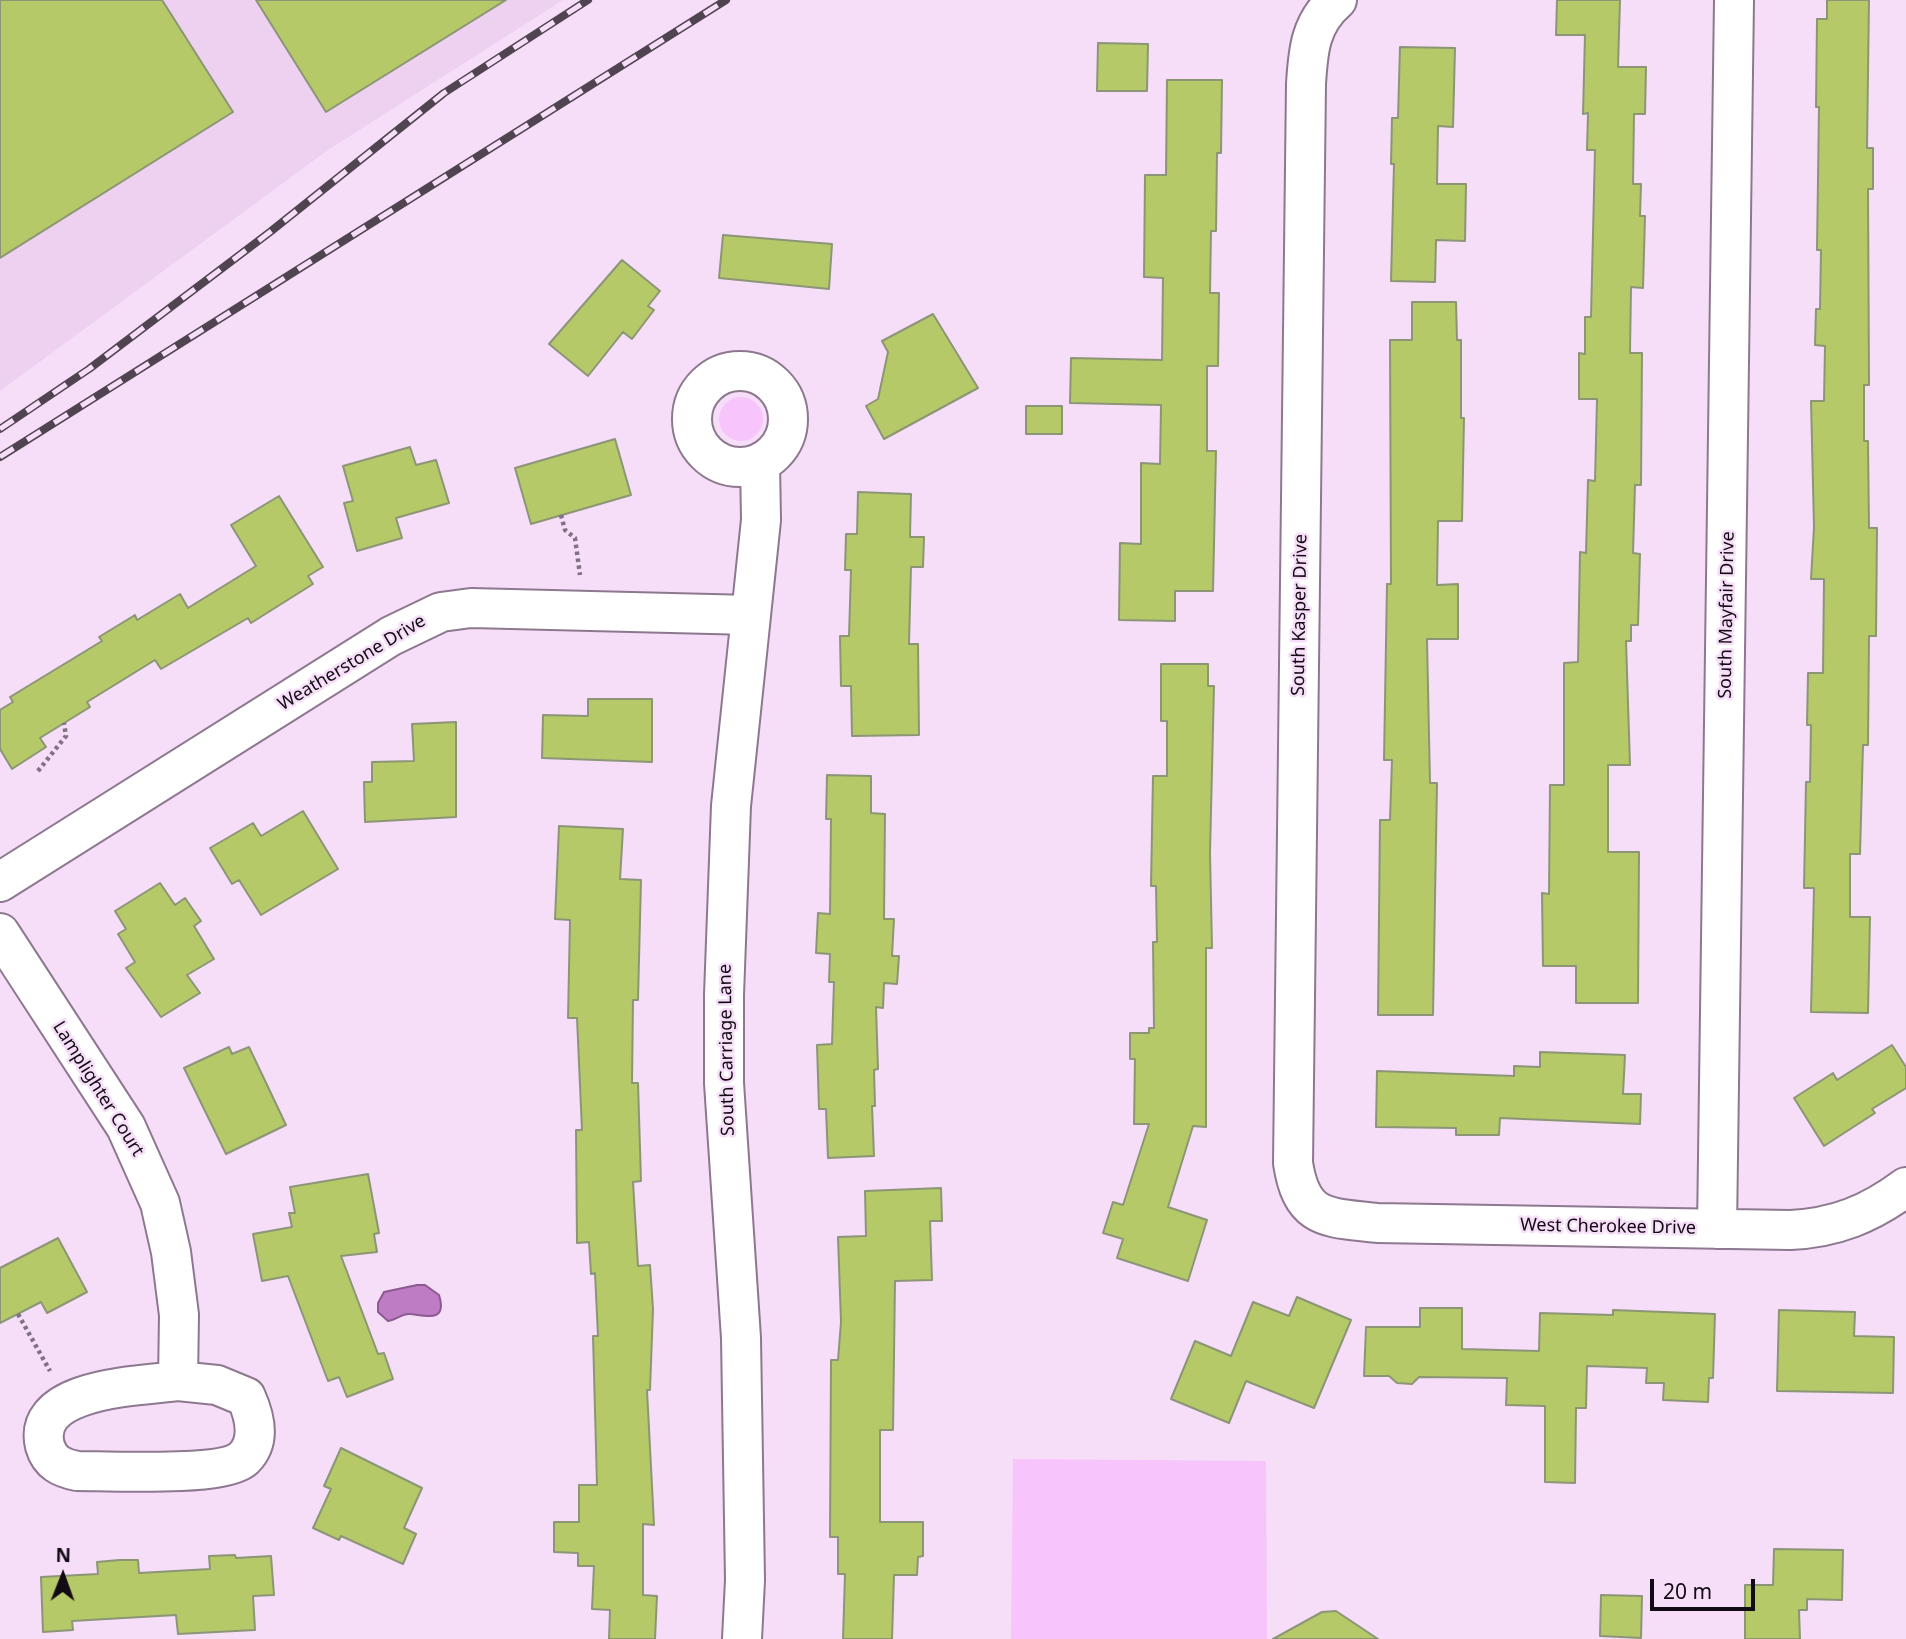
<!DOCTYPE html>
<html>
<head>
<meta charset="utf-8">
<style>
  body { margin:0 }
  #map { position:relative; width:1906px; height:1639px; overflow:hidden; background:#f6def8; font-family:"Noto Sans",sans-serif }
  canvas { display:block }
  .north { position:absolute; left:28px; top:1541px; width:70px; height:70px; -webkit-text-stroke:5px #f6def8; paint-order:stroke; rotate:1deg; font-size:19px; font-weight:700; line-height:28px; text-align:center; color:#130b14 }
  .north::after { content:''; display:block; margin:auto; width:24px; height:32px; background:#130b14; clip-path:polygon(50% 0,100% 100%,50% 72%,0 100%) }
  .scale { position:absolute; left:1650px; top:1579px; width:105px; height:32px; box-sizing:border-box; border:4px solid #130b14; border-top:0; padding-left:9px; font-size:21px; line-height:24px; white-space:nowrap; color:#130b14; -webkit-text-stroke:5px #f6def8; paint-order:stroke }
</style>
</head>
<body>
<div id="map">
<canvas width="1906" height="1639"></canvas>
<div class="north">N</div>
<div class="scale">20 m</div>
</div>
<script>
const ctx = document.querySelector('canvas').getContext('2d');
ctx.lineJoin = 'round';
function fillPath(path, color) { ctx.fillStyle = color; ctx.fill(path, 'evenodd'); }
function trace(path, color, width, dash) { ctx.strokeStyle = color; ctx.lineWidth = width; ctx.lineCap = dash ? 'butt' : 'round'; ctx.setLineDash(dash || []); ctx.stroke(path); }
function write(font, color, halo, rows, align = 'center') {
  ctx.font = font + ' "Noto Sans",sans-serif'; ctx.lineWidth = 5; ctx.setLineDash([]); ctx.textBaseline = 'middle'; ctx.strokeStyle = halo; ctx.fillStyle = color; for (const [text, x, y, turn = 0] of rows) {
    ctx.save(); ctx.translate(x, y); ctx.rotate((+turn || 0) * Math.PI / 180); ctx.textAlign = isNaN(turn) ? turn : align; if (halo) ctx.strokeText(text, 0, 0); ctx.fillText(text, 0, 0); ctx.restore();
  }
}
const built = new Path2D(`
  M0 0H563L328 150 0 391Z`);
const green = new Path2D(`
  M719 419a22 22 0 1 1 44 0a22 22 0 1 1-44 0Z
  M1013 1459 1266 1461 1267 1639H1011Z`);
const water = new Path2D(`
  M417 1285H425L439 1295C448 1324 424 1315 410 1314 402 1313 397 1320 388 1321L378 1312V1303L384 1292Z`);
const building = new Path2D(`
  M0 0H162L233 112 0 258Z
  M256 0H506L326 112Z
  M1557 0H1620L1618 67H1646L1645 114H1634L1633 184H1641L1640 216H1645L1643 288 1631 287 1630 353H1642L1641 485H1635L1633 553 1640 554 1638 625H1631V641H1626L1630 765H1608V852H1639L1638 1003H1576V966H1543L1542 893 1549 894 1550 785H1564V663L1578 662 1580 552 1586 553 1588 480 1595 481 1597 399H1579V353L1585 354V317H1591L1595 150H1587L1588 113 1583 114 1585 35H1556Z
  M1827 0H1869L1867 148H1873V189H1868L1869 385H1864V441H1868L1869 528H1877L1876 636H1869L1868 745H1863L1860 854H1850V917H1870L1868 1013 1811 1012 1814 888H1804L1806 782H1810L1811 725H1807L1808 673H1823L1824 579H1811L1814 527 1811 401H1824L1825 346 1815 345 1816 309H1820L1821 250H1817L1819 107H1816L1817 19H1827Z
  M1098 43 1148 44 1147 91H1097Z
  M1400 47 1455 48 1453 127 1438 126 1437 184H1466L1465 241 1436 240 1435 282 1391 281 1394 164H1391L1392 118H1398Z
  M1167 80H1222L1221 153H1217L1216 231H1211L1210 293H1219L1218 366H1207V451H1216L1213 591H1175V621L1119 620 1120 543 1141 544V463L1160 464 1161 405 1070 403 1071 358 1162 360 1163 278 1144 277 1145 175H1166Z
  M723 235 832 244 829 289 719 278Z
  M622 260 660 291 648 306 654 310 632 339 623 332 588 376 549 344Z
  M1412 302H1456L1457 340H1461V418H1464L1462 521H1438L1437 585 1458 584V639H1427L1430 783H1437L1433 1015H1378L1380 820H1390L1392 760H1384L1387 584H1391L1390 340H1412Z
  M933 314 978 388 884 439 866 406 878 399 888 352 882 341Z
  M1026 406H1062V434H1026Z
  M615 439 631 495 531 524 515 468Z
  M410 447 416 465 436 460 449 503 396 518 402 538 357 551 344 503 353 501 343 466Z
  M858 492 911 494 910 537H924L923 567H911L909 644H918L919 735 852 736 851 686H841L840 636H849L851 570H845L846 534H857Z
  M279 496 323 567 308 576 313 584 251 623 248 618 161 669 155 660 87 702 90 707 40 738 46 747 12 769 0 749V710L13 702 10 697 102 641 99 637 135 615 137 620 180 594 188 608 256 566 231 525Z
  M1161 664H1208V686H1214L1210 853 1212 948H1206V1127L1193 1126 1168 1207 1207 1220 1188 1281 1117 1258 1123 1239 1103 1233 1113 1202 1123 1205 1149 1124H1134L1135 1059H1130V1033H1149V1028H1154L1153 942H1157L1156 886H1151L1153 776H1167V721H1161Z
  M588 699H652V762L542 758 543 715 588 716Z
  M456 722V817L365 822 364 782H372V762L414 761 412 724Z
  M827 775 871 776V813L885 814 884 919H894L892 956H899L897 984 884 983 883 1008 876 1007 878 1069 874 1070 875 1106H872L874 1156 828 1158 826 1109H819L817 1045 832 1044 834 982H829L830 954 816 953 818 913 830 914 831 819H826Z
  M303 811 338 869 261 915 239 880 232 884 210 848 253 823 261 836Z
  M559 826 623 829 620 879 641 880 638 1000H633L632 1083H638L641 1181 633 1182 638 1266 650 1265 653 1309 650 1390H647L654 1525 643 1524V1595L657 1596 655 1639H609L610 1610 592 1609 594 1566H578V1553L554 1552V1522H579V1485H597L593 1336H598L595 1273 591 1274 589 1242 577 1243 576 1130H582L577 1018H568L570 920 555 919Z
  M160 883 175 905 185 898 201 921 194 926 214 959 187 975 200 993 161 1017 126 968 135 962 118 934 126 929 115 911Z
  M1892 1045 1906 1067V1088L1872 1109 1875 1113 1824 1146 1794 1098 1833 1073 1837 1080Z
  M229 1047 232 1054 249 1047 286 1125 226 1154 184 1068Z
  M1540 1052 1625 1055 1623 1094H1641L1640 1124 1500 1118 1499 1135H1456V1128L1376 1127 1377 1071 1514 1076V1066L1540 1067Z
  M368 1174 379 1233 374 1234 377 1252 341 1256 378 1354 384 1353 393 1379 347 1397 339 1377 328 1381 288 1276 262 1281 253 1234 292 1227 289 1213H295L290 1187Z
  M941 1188 942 1221H930L932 1280 895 1281 893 1430H880V1522H923V1556L918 1557 917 1575H894L892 1639H843L845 1574H838V1537H830L831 1360H838L841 1322 838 1237 866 1236 865 1191Z
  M58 1238 87 1292 47 1313 41 1302 0 1323V1268Z
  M1297 1297 1351 1320 1314 1408 1246 1381 1229 1423 1171 1399 1195 1341 1231 1356 1253 1302 1289 1316Z
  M1420 1308H1462V1349L1539 1351 1540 1313 1613 1315V1310L1715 1314 1713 1378H1709L1708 1402 1663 1400 1664 1383H1646L1647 1368 1587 1366 1586 1408H1576L1575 1483 1545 1482V1406L1506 1405 1507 1378 1419 1377 1412 1384 1397 1383 1389 1376H1364L1366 1327H1420Z
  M1779 1310 1855 1312 1854 1336 1894 1337 1893 1393 1777 1391Z
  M341 1448 422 1488 404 1528 416 1534 403 1564 341 1536 339 1540 313 1528 331 1489 324 1486Z
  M1774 1549 1843 1550 1842 1600 1807 1599V1610H1799L1800 1639H1745V1585H1773Z
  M235 1555 236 1558 271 1556 274 1595 253 1596 255 1630 178 1634 176 1615 72 1621 73 1630 43 1632 41 1577 98 1574 97 1562 119 1560H138L139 1573 210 1569 209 1556Z
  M1601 1595 1642 1596 1641 1638 1600 1636Z
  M1336 1611 1378 1639H1273L1322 1612Z`);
const path = new Path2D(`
  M561 515 565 530 575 538 580 575
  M38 771 66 736 64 723
  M18 1314 50 1371`);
const minor = new Path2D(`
  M1337 0C1310 23 1308 51 1306 84L1293 1163C1302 1221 1327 1217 1377 1223L1790 1230C1835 1228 1870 1214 1906 1187
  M692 419a48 48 0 1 1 96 0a48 48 0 1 1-96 0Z
  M0 882 391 636 441 612 471 608 751 615
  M0 933 126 1127 160 1203 171 1252 179 1315 178 1381
  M1717 1229 1734 0
  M178 1381 217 1385 246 1397C255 1417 261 1441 244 1458 224 1477 108 1471 77 1471 62 1468 50 1463 45 1446 30 1387 142 1386 178 1381Z
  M742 1639 745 1580 741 1338 724 1083V995L731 806 761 520 760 463`);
const rail = new Path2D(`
  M0 429 89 369 270 232 444 93 588 0
  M0 457 726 0`);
const streetNames = [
  ["South Kasper Drive",1300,615,-89],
  ["South Mayfair Drive",1727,615,-89],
  ["Weatherstone Drive",352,663,-31],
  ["South Carriage Lane",727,1050,-91],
  ["Lamplighter Court",98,1089,58],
  ["West Cherokee Drive",1608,1227,1]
];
fillPath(built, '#eed1f0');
fillPath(green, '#f7c5fb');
fillPath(water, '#be7cc4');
trace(water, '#8b5a8f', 2);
fillPath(building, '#b5c968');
trace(building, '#8d9577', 2);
trace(minor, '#8d788f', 42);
trace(path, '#817182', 4.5, [3.5, 3.5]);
trace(minor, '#fff', 38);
trace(rail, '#504451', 8);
trace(rail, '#f6def8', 5, [16]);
write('18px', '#130b14', '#f6def8', streetNames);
</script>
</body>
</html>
